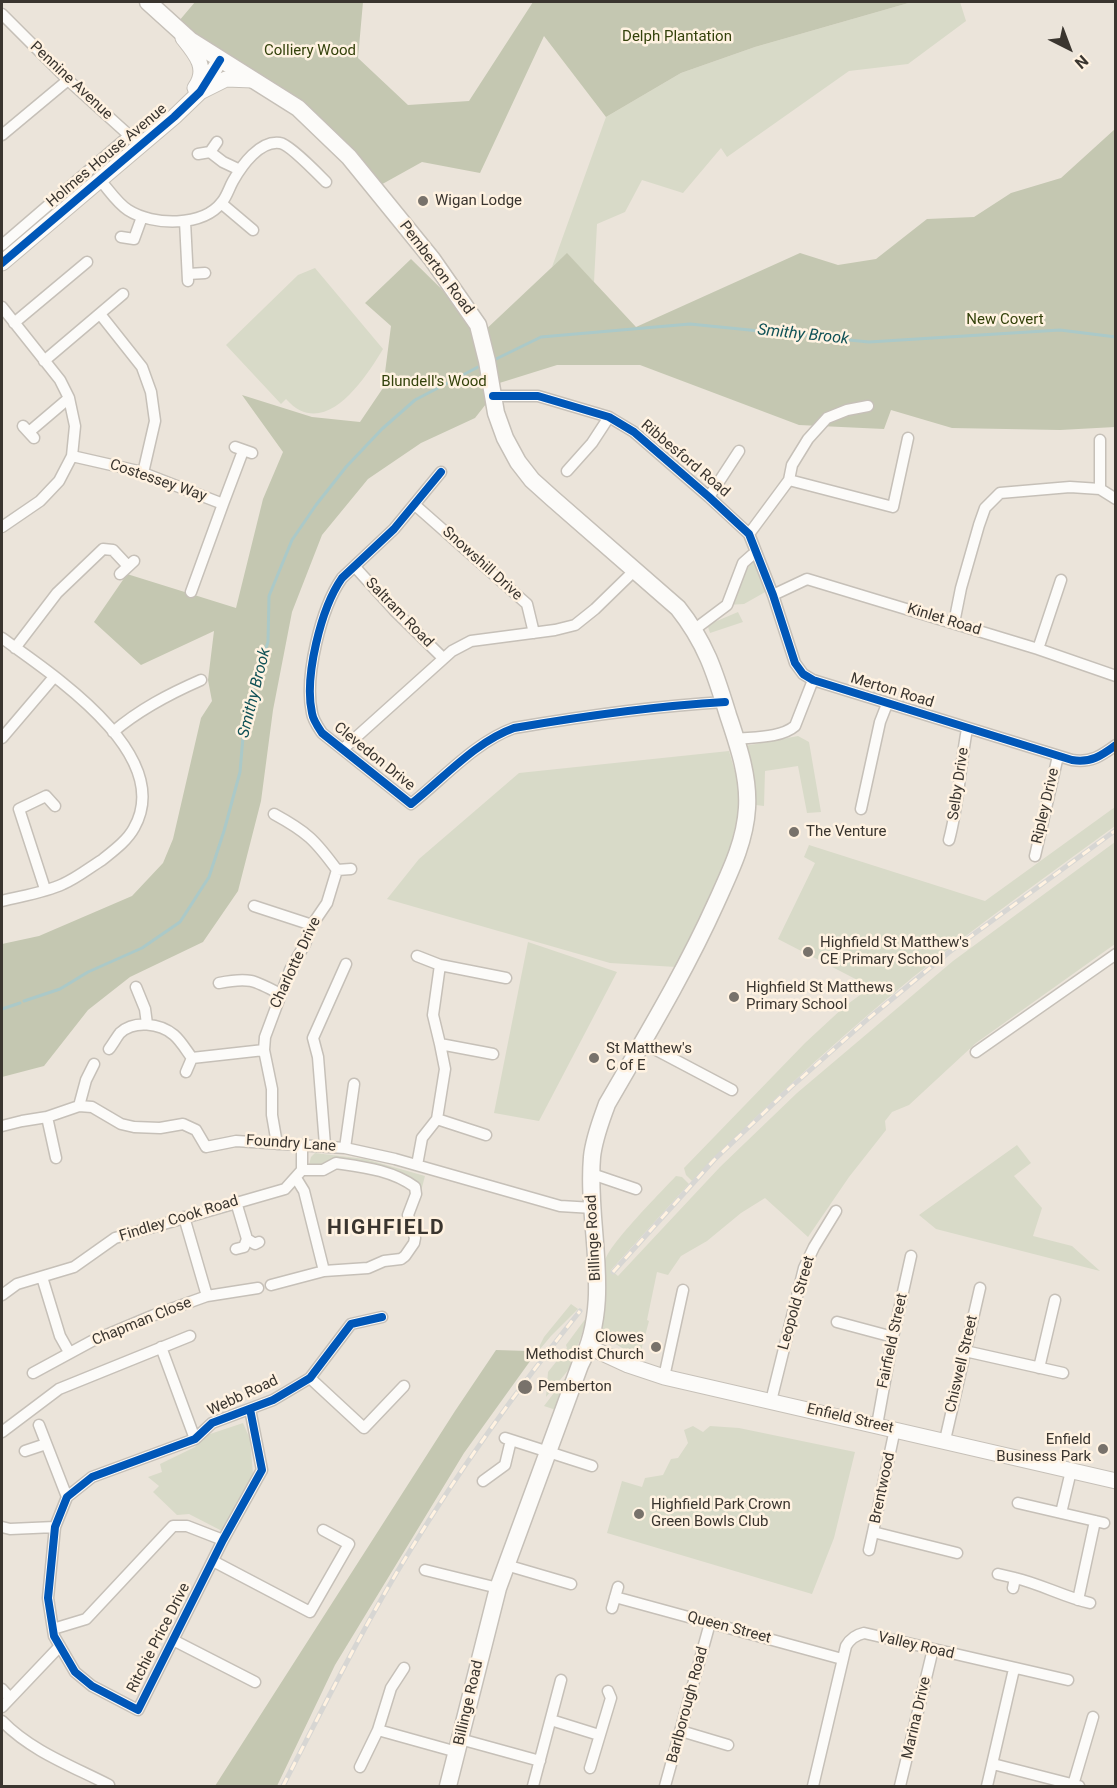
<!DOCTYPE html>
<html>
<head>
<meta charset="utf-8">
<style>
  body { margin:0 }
  #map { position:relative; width:1117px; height:1788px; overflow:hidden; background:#ebe4da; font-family:Roboto,sans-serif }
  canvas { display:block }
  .frame { position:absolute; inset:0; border:3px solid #3a352f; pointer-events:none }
  .north { position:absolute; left:1039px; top:18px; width:60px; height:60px; -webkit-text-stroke:4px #fff2e1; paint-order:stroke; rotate:138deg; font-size:16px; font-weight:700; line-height:24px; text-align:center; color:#3a352f }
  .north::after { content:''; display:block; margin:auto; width:21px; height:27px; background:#3a352f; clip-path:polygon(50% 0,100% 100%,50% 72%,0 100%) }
</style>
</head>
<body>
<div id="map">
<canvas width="1117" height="1788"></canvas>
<div class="frame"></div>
<div class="north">N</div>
</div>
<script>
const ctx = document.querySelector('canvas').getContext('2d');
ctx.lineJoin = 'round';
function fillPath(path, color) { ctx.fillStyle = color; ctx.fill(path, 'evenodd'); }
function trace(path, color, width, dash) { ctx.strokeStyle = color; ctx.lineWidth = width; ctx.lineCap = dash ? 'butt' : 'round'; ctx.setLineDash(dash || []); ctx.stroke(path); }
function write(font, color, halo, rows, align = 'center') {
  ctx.font = font + ' Roboto,sans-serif'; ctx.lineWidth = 5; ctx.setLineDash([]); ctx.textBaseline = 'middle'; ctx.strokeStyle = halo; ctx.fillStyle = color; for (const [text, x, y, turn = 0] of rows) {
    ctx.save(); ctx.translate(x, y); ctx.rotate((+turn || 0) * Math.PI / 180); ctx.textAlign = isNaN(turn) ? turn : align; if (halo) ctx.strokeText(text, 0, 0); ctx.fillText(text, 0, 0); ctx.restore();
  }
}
const green = new Path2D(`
  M912 2H960L966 21 908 64 849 71 727 157 721 148 683 193 642 180 625 212 597 224 594 282 567 254 552 267 606 117 681 73 755 47Z
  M315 268 383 349C365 379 324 442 286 399L281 404 226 345 298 275Z
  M758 556 767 591 744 604 727 605 744 565Z
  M738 612 743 622 710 633 708 627 712 623Z
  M798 736 809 742 821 812 807 813 798 766 765 771 764 806 756 805 745 746Z
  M729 751 740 789 735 844 676 967 610 963 387 899 419 859 519 773Z
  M1115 807V826C1059 867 1002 908 946 951 856 1021 772 1099 692 1181L686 1175 684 1168 805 1043 845 1006 871 987 778 939 815 863 804 857 809 845 985 901Z
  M1115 842V944L976 1043 909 1105 892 1112 885 1121 886 1130 849 1177 808 1237 765 1198 741 1213 707 1241 681 1256 668 1275 657 1272 647 1320 649 1321 639 1358 602 1336C600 1323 604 1312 605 1299 606 1287 605 1274 605 1262 605 1248 664 1189 676 1176L682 1177 689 1184 611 1270 618 1276 720 1167 797 1093 953 961Z
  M528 942 617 972 539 1121 494 1113Z
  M1017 1145 1031 1163 1014 1176 1042 1208 1033 1236 1072 1246 1100 1271 936 1229 919 1215Z
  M315 1153 365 1159 425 1176 421 1191 416 1182 409 1177 344 1158 334 1159 318 1168 309 1165 311 1157Z
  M571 1304 578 1309 551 1336 535 1355 544 1337Z
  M586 1318 587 1319 570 1368 546 1397 548 1372 567 1348 566 1345Z
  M566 1377H567L556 1410 544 1406Z
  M243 1423 250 1439 253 1474 222 1531 189 1514 177 1515 153 1492 159 1486 148 1477 162 1472 160 1464 195 1447 201 1437Z
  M693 1426 703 1432 710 1426 739 1428 855 1452 834 1538 812 1594 607 1533 622 1481 642 1487 645 1478 663 1475 671 1459 678 1458 688 1443 684 1430Z`);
const forest = new Path2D(`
  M195 2H363L358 58 408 105 469 101 533 2H912L755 47 681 73 606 117 544 36 480 173 422 162 377 187 218 50 179 21Z
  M1115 129V427L1060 430 952 428 891 410 884 429 799 425 640 365H557L493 385 481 334 567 253 636 327 800 253 838 265 876 259 927 219 974 217 1011 193 1061 178Z
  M411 259 477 324 486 404 475 418 421 443 368 479 322 535 292 612 273 710 261 801 238 891 203 942 130 977 88 1010 44 1066 2 1077V944L39 936 132 896 163 863 173 839 201 718 212 701 208 680 214 631 141 665 94 622 127 574 236 608 263 499 283 452 242 395 312 417 360 422 383 388 391 326 365 303Z
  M496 1350 528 1351 533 1357 464 1453 335 1665 277 1786H215L455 1411Z`);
const stream = new Path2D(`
  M496 359 541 337 690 324 869 342 1060 330 1116 337
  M24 1001 60 989 88 972 142 948 180 922 209 877 224 831 240 772 244 725 255 681 268 642 269 596 292 540 316 505 346 467 382 429 415 400 480 366
  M2 1009 20 1003`);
const street = new Path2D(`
  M2 14 68 80 141 146
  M2 135 68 80
  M210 152 223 162 240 170
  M198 154 210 152 217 142
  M100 180C109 190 117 203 128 210 153 226 203 227 222 202 227 196 229 188 233 181 242 165 260 140 280 143 289 144 318 174 326 182
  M221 203 253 230
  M185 221 188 281
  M121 237 134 239 142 217
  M2 245 130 135
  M188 274 205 273
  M2 307 60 380 69 398 75 426 72 456 59 481 40 501 2 527
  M100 314 142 367 151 392 155 421 143 473
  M14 323 87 262
  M44 361 123 294
  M493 396H538L609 417 634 432 709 497 749 534 773 595 795 663 803 674 813 680 1072 760C1091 763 1101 756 1116 745
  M23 426 34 438
  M29 432 69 398
  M235 447 252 453
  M72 456 138 471 223 504 243 451
  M567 471 592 443 609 417
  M441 472 394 529 342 578C321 608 304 677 312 713 313 720 318 727 322 733L411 804C444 778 475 742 514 728 584 716 654 706 725 702
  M789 480 893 507 908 438
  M1100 489V440
  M709 497 739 451
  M415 505 527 604 534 633
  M749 534 789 480 792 465 808 439 827 418 847 410 868 406
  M355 567 394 610 443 658
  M120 574 134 561
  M191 592 223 504
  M773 595 807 579 1038 649 1116 676
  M954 623 961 588 979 525 985 508 1000 493 1070 487 1100 489 1116 499
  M695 629 727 605 743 563 752 555
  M2 638C50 673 176 754 134 828 127 841 113 851 102 860 89 868 77 878 63 884 44 893 21 896 2 901
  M15 648 57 593 103 549 113 550 128 566
  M1038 649 1061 580
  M113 732C140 709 169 694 201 680
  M2 738 54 677
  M736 739C754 737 781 738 795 726L813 680
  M343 749 452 651 471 641 555 630 575 625 595 609 634 571
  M861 809 880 722 887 704
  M274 814C307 832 315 840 337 870L327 903 312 925 305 944 290 970 265 1037 264 1050 272 1089V1115L277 1144
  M949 840C959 803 960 766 967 729
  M1035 856 1058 756
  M337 870 351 869
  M45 889 19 809 46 796 55 806
  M254 906 312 925
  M417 956 440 965
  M219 983C249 977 254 980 280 994
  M136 987 145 1009 147 1024
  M643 1043 732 1090
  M440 1044 433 1015 440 965 506 978
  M109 1049C113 1044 116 1038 120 1033 134 1020 160 1023 174 1035 181 1041 186 1050 192 1058L264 1050
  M976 1052 1116 954
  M186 1072 192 1058
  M79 1106 86 1080 94 1064
  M47 1117 56 1158
  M437 1119 445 1069 440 1044 493 1054
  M2 1126 22 1121 47 1117 79 1106 92 1107 121 1124 134 1127 160 1128 183 1124 196 1130 206 1147 236 1141 345 1148 395 1159 560 1206 593 1208
  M325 1145 318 1057 313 1038 346 964
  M345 1148 354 1084
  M417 1165 422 1138 437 1119 486 1135
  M592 1174 636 1189
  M296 1178 304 1191 324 1271
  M236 1202 247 1239 255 1244 259 1242
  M184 1217 207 1296
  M236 1249 244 1247 247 1239
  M42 1277 60 1336 69 1352
  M271 1285 324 1271 368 1268 384 1261 401 1259 405 1256 414 1243 415 1238 408 1215 416 1194 415 1187C392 1170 363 1167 336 1163L323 1170H302
  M2 1295 17 1284 74 1267 115 1238 285 1189 302 1170V1145
  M837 1322 893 1337
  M161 1347 195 1439
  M965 1351 1063 1373
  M1039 1368 1055 1300
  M33 1373 92 1341 154 1315 207 1296 258 1288
  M664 1377 683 1290
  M310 1378 364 1428 404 1386
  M771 1401 804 1268 814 1247 836 1211
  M250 1409 262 1470 223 1540 138 1710 92 1686 75 1672 54 1636 48 1598 55 1527 67 1497 92 1477 195 1439 212 1423 273 1400 310 1378 351 1324 382 1317
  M39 1425 67 1497
  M877 1425 893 1337 911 1256
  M895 1429 873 1532 957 1553
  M2 1432 59 1389 190 1336
  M505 1438 592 1466
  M945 1440 980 1288
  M25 1451 46 1444
  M1071 1471 1061 1513 1104 1523
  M483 1481 505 1465 511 1440
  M1018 1503 1061 1513
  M2 1527 10 1529 55 1527
  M869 1550 873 1532
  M213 1561 310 1612 349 1544 323 1530
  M506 1565 571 1584
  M425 1570 498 1588
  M998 1574 1015 1578 1013 1588
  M1015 1578C1041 1584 1064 1597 1090 1603
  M615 1597 842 1659
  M1078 1600 1095 1521
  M612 1608 618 1587
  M53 1629 86 1619 173 1526H187L223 1540
  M173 1640 255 1682
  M2 1689 10 1698
  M2 1707 60 1646
  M551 1720 599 1735
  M2 1721C31 1751 72 1766 109 1785
  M378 1730 391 1688 404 1668
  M681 1731 728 1745
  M460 1739 540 1761
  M993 1764 1079 1786
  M360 1767 378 1730 457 1752
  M590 1768 611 1698 608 1691
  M1073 1785 1093 1717
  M533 1786 561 1680
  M665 1786 710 1623
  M813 1786 846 1646C850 1639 855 1635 864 1633L1068 1680
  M900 1786 933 1649
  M987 1786 1014 1669`);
const secondary = new Path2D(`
  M183 38C196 54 209 69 195 88
  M202 91 226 79 253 80
  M2 263 174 117 200 92 220 60
  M589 1347 628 1365 664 1377 1116 1481`);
const primary = new Path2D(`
  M148 2 190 40 298 108 349 157 371 184 432 259 478 325 487 361 496 413 505 438 518 462 532 480 552 498 678 608C706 643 715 673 728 715 738 745 749 776 747 808 745 842 730 872 716 903 685 972 645 1038 607 1104 601 1121 594 1138 592 1157 586 1226 614 1300 580 1365L498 1588 448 1786`);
const rail = new Path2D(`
  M613 1272 714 1160 791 1087 869 1018 948 953 1116 830
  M283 1786C324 1706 364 1625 411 1549 462 1466 519 1387 580 1311`);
const cycleway = new Path2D(`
  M2 263 174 117 200 92 220 60
  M493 396H538L609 417 634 432 709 497 749 534 773 595 795 663 803 674 813 680 1072 760C1091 763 1101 756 1116 745
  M441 472 394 529 342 578C321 608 304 677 312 713 313 720 318 727 322 733L411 804C444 778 475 742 514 728 584 716 654 706 725 702
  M250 1409 262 1470 223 1540 138 1710 92 1686 75 1672 54 1636 48 1598 55 1527 67 1497 92 1477 195 1439 212 1423 273 1400 310 1378 351 1324 382 1317`);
const markers = [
  [423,201,6,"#78726b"],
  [794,832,6,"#78726b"],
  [808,952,6,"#78726b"],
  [734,997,6,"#78726b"],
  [594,1058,6,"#78726b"],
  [656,1347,6,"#78726b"],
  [525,1387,8,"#78726b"],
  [1103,1449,6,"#78726b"],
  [639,1514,6,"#78726b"]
];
const parkNames = [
  ["Delph Plantation",677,37],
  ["Colliery Wood",310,51],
  ["New Covert",1005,320],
  ["Blundell's Wood",434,382]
];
const streetNames = [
  ["Pennine Avenue",71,81,43],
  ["Holmes House Avenue",107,156,-40],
  ["Pemberton Road",436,268,53],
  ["Ribbesford Road",685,459,40],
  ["Costessey Way",158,481,19],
  ["Snowshill Drive",482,564,42],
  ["Saltram Road",399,613,46],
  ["Kinlet Road",944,620,17],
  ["Merton Road",892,691,17],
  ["Clevedon Drive",374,757,39],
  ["Selby Drive",959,784,-82],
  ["Ripley Drive",1046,806,-77],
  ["Charlotte Drive",296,963,-65],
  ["Foundry Lane",291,1144,4],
  ["Findley Cook Road",179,1219,-17],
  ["Billinge Road",594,1238,-93],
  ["Leopold Street",797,1303,-74],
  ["Chapman Close",142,1322,-22],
  ["Fairfield Street",893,1341,-78],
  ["Chiswell Street",962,1364,-77],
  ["Webb Road",243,1396,-25],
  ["Enfield Street",850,1419,13],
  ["Brentwood",883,1488,-78],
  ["Queen Street",729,1628,15],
  ["Ritchie Price Drive",159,1638,-63],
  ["Valley Road",916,1646,13],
  ["Billinge Road",469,1703,-77],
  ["Barlborough Road",688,1705,-75],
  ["Marina Drive",917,1718,-77]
];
const poiNames = [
  ["Wigan Lodge",435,201],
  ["The Venture",806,832],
  ["Highfield St Matthew's",820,943],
  ["CE Primary School",820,960],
  ["Highfield St Matthews",746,988],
  ["Primary School",746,1005],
  ["St Matthew's",606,1049],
  ["C of E",606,1066],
  ["Clowes",644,1338,"right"],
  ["Methodist Church",644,1355,"right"],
  ["Pemberton",538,1387],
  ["Enfield",1091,1440,"right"],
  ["Business Park",1091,1457,"right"],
  ["Highfield Park Crown",651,1505],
  ["Green Bowls Club",651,1522]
];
const waterNames = [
  ["Smithy Brook",803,335,6],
  ["Smithy Brook",255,693,-76]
];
const districtNames = [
  ["HIGHFIELD",386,1229]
];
fillPath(green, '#d8dac8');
fillPath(forest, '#c4c7b1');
trace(stream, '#abc9c8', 3);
trace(street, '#c6c0b8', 13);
trace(secondary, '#c6c0b8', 17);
trace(primary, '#c6c0b8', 19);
trace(street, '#fcfbf9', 10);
trace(secondary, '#fcfbf9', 15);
trace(primary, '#fcfbf9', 16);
trace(rail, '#d7d6d3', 5);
trace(rail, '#fff2e1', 3, [9]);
trace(cycleway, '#0057b8', 8);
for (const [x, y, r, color] of markers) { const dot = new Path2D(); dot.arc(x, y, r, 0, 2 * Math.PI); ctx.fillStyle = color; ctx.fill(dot); trace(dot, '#fff2e1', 2); }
write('15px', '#34420b', '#fff2e1', parkNames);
write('15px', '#3a352f', '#fff2e1', streetNames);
write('15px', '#3a352f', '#fff2e1', poiNames, 'left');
write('italic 16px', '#115257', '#fff2e1', waterNames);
ctx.letterSpacing = '1.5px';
write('bold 21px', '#3a352f', '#fff2e1', districtNames);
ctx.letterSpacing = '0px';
</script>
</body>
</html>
